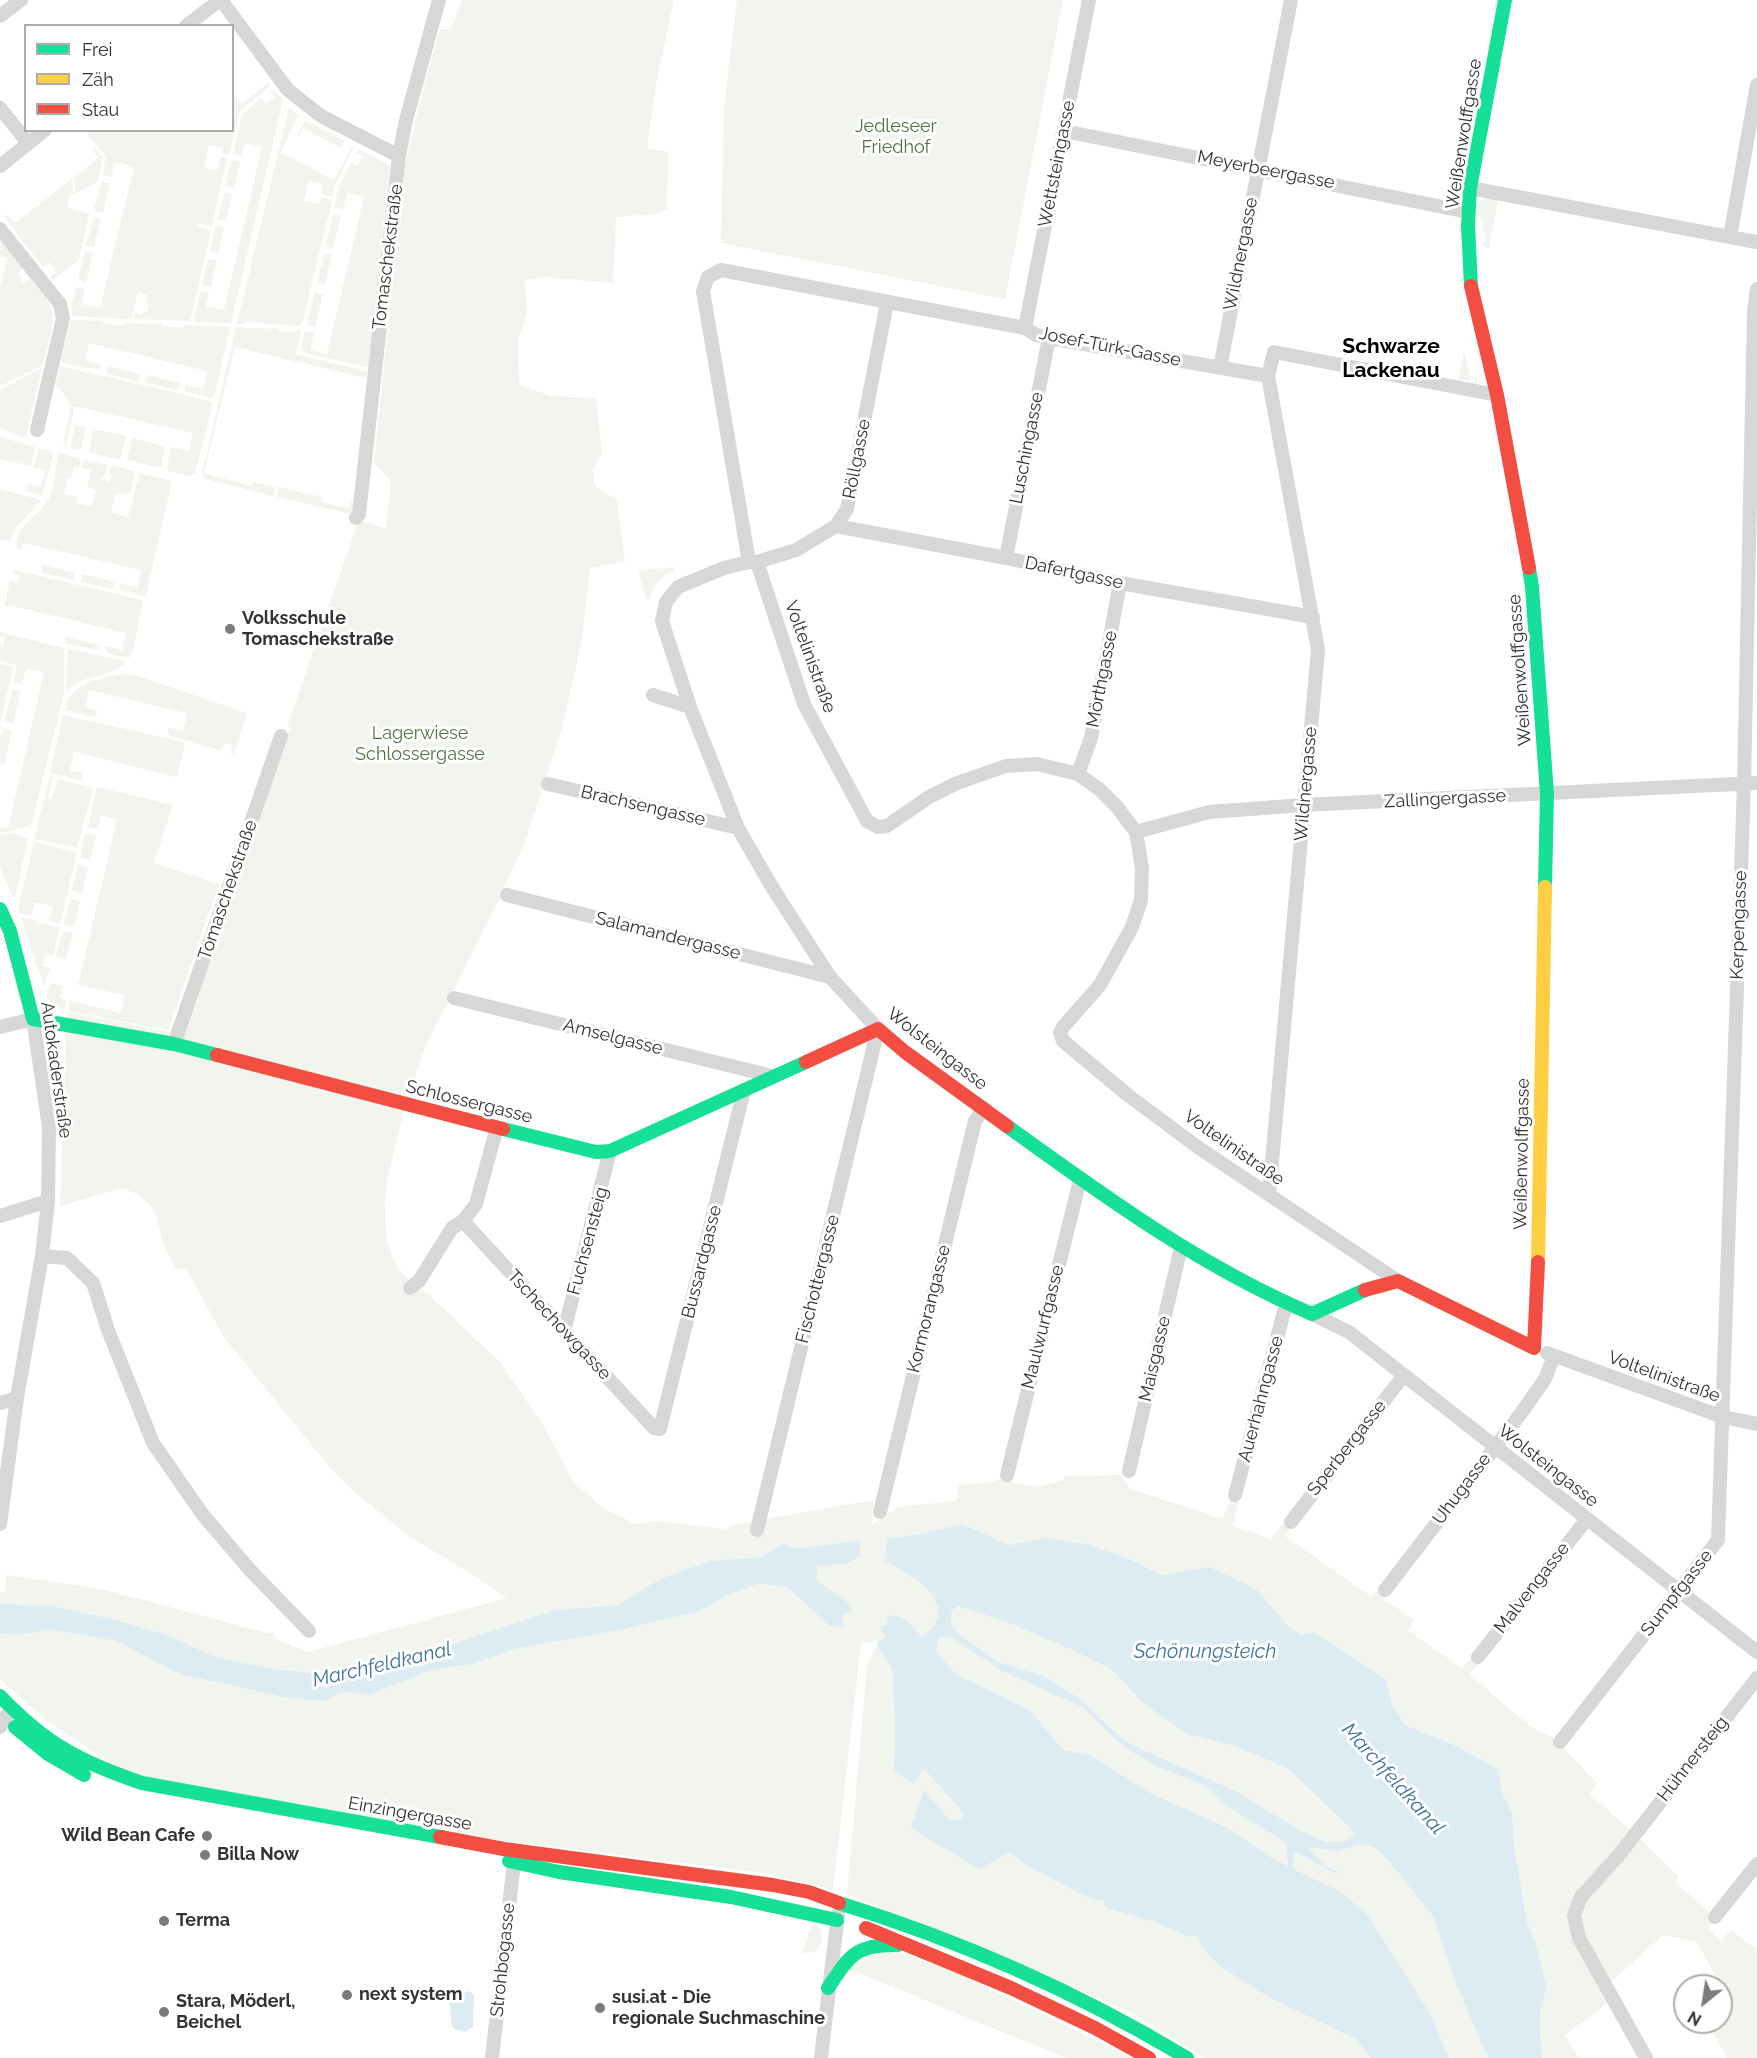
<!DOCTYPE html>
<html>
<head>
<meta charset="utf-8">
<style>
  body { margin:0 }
  #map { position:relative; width:1757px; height:2058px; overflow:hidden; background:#fff; font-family:Raleway,sans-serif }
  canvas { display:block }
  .legend { position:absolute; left:24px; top:24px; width:210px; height:108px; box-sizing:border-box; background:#fff; border:2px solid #adadad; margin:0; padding:8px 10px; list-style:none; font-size:18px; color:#333 }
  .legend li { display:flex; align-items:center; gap:12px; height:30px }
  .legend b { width:30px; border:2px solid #adadad }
  .north { position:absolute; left:1673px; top:1974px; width:60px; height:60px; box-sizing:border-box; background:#fff; border:2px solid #adadad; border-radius:50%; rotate:210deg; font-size:16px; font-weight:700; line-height:24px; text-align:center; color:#333 }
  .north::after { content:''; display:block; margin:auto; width:21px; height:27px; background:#7a7a7a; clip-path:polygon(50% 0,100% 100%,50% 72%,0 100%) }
</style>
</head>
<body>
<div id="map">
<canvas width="1757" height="2058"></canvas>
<ul class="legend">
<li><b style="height:8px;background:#16e098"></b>Frei</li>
<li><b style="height:8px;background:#ffcf43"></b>Zäh</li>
<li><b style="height:8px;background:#f24e42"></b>Stau</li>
</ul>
<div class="north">N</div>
</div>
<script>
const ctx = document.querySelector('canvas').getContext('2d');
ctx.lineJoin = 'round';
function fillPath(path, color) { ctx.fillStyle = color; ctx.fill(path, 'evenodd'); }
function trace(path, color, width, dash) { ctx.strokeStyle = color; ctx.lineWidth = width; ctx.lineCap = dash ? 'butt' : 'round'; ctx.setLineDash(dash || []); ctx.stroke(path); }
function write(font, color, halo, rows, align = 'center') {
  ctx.font = font + ' Raleway,sans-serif'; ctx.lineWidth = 6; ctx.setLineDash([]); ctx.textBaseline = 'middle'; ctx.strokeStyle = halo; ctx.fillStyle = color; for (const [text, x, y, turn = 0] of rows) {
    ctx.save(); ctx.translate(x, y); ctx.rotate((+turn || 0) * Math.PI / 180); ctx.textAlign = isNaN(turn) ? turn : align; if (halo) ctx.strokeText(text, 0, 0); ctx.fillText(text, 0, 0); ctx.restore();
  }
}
const green = new Path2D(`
  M462 0H674L656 84 647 148 668 152 667 209 655 214 616 217 613 283 545 277 525 280 527 313 518 340 519 384 550 396 596 398 602 453 593 470 595 486 617 500 625 561 590 568 581 645 562 728 526 839 498 901 425 1047 404 1110 387 1181 385 1199 386 1236 392 1257 398 1268 417 1289 427 1293 500 1362 545 1428 573 1481 603 1508 636 1524 656 1521 728 1529 733 1525 873 1500 872 1525 898 1507 956 1501 959 1485 995 1482 1001 1478 1010 1479 1015 1484 1039 1486 1064 1480 1065 1476 1121 1475 1130 1489 1223 1519 1230 1499 1239 1502 1233 1526 1271 1539 1287 1519 1294 1524 1285 1536 1372 1597 1383 1584 1391 1590 1384 1599 1414 1620 1408 1630 1462 1668 1474 1654 1481 1661 1470 1674 1510 1710 1538 1731 1554 1738 1597 1783 1590 1794 1638 1837 1678 1876 1675 1882 1711 1914 1715 1920 1708 1929 1721 1941 1731 1930 1757 1950V2058H1727L1707 2022H1721V1986H1717L1718 1980 1697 1942 1663 1935 1609 1984 1610 2001 1565 2035 1579 2058H1542L1540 2026 1541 2004 1547 1988 1536 1945 1527 1922 1514 1845 1512 1813 1502 1792 1498 1769 1454 1745 1405 1725 1392 1704 1386 1679 1313 1632 1302 1635 1288 1626 1273 1610 1209 1567 1162 1575 1127 1558 1046 1538 1009 1545 962 1524 904 1537 888 1538 885 1562C907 1571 955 1599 933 1629 931 1632 925 1635 922 1637L906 1619 877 1645 892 1669 895 1723 894 1770 924 1769 963 1812 961 1820 911 1828 1010 1852 1025 1865 1093 1900H1103L1106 1908 1156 1922 1188 1937 1197 1936 1270 1998 1356 2039 1370 2058H1205L1127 2010 847 1894 867 1667 878 1641 861 1644 833 1890 764 1873 490 1839 132 1774 103 1758 48 1722 0 1679V1634L22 1635 48 1629 116 1641 180 1674 293 1699 327 1701 341 1692 371 1694 428 1671 468 1665 515 1649 625 1629 700 1611 728 1595 760 1583 788 1588 831 1626 842 1616 849 1603 817 1581V1565L845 1564 861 1557 858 1540 797 1549 783 1544 760 1557 710 1561 660 1579 619 1605 556 1610 425 1653 372 1664 311 1673 267 1668 215 1657 172 1637 120 1621 49 1605 0 1604V1592H5L6 1575 102 1589 267 1633 274 1632V1638L308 1652 507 1598 473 1575 406 1534 352 1490 331 1469 223 1336 186 1268 176 1270 163 1242 156 1216 152 1209 139 1195 125 1189H118L60 1206 67 1012 184 1035 290 729 288 724 357 525 361 521 386 529 391 481 374 463 405 165 424 85 440 29H451Z
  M737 0H1063L1005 299 721 243 724 106Z
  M269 82 271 86 240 111 229 154H222L223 148 209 145 204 168 217 171 221 156 227 158 212 224 211 226 200 223 197 226 211 231 190 321 134 319 135 313 142 315 143 311 147 312 149 303 146 302 147 294 138 292 131 319 73 316 71 308 76 287 85 289 82 304 100 308 134 167 115 162 111 177 104 176 103 174 106 156 85 131 232 130 233 93 242 104Z
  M272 89H273L283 100 231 323 196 322 194 320 200 293 202 291 209 293 206 306 224 310 262 147 245 143 241 156 233 154 242 115 261 98 266 104 275 97 270 91Z
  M289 107 298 116 281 152 334 180 352 146 354 147 335 185 332 197 321 194 323 184 309 181 304 201 319 204 321 197 332 200 302 324 300 326 245 322 244 324H237Z
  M305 120 344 141 341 148 303 128 298 136 297 135Z
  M94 147 103 158 98 181 76 194 74 178 98 158 92 149Z
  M358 149 390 166 369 366 367 367 305 353 301 348 305 332 314 333 310 350 327 354 364 197 347 193 343 210 335 207V205L338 189 351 163 357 166 363 156 356 152Z
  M232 160 240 162 234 188 225 185Z
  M72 179 74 195H70L67 208 89 214 79 260 52 280 50 277 56 272 49 262 43 267 4 217 8 215 15 223Z
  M102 182 110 183 103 213 96 211 94 208Z
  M225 193 232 194 226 221 217 219Z
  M1491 198 1498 200 1489 248 1482 246 1483 242H1485V232L1483 231V220L1478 214V203L1484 199Z
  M335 214 341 216 333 249 326 246 333 215Z
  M94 217 101 218 94 247 87 246 86 244Z
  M218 226 224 227 218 254 210 251 215 227Z
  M1 242 23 269 18 274 24 284 30 279C37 288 46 297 51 307 57 320 46 351 43 365L0 386V287L7 258 0 256Z
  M85 252 93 253 86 283 78 279Z
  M325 253 332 255 325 284 317 282Z
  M208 259 217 260 211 287 202 285Z
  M315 293 323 294 315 327 308 325 307 323Z
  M71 320 103 321V324L121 325 123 323 165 324V326L183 328 184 325 228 327 230 328 214 396 212 398 186 392 185 389 186 385 203 389 207 371 89 343 85 361 101 365 100 370 63 363 61 361Z
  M236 327 278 329 279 332H296L299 330 301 331 296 354 368 372 365 378 235 347 204 473 252 486 254 482 275 487 273 496 205 479 202 474Z
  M1464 350 1471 378V380L1458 381Z
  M60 366 211 401 213 404 195 473 190 476 168 471 167 469 171 447 189 451 193 433 75 406 66 446H63L71 404 56 384Z
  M107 366 141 374 138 381 107 374Z
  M42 368 26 436 24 437 0 428V390Z
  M147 375 181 383 179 389 177 390 147 383 145 382Z
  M75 425 86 427 81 450 70 448Z
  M93 429 126 436 120 460 89 452Z
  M0 437 35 447 31 466 0 459Z
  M132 438 165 446 161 468 127 460Z
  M40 449 50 451 53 456 42 495 27 491 28 484 41 487 45 470 34 467 38 450Z
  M61 453 81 459 79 467 74 466 72 477H68L64 494 77 497 76 503 91 507 96 490 87 487 91 470 82 468 84 460 108 465 102 480 109 483 112 475 109 474 111 465 135 471 131 490 126 494 116 493 111 512 128 517 140 473 172 481 146 595 144 596 119 589 120 583 137 587 141 570 24 543 21 551 17 550C14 527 37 518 48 500 54 490 56 467 58 455Z
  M279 487 322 497 321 502 349 508 351 501 354 502 353 511 350 514 277 497Z
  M0 489 41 500 16 527 10 541 0 539Z
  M42 565 75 573 74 578 72 580 42 572Z
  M673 567 674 570 657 582 649 600H646L638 571Z
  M14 570 143 600 133 651 129 658 106 653 105 646 122 650 126 633 9 605 8 607 4 606 10 581 17 583 19 575 12 573Z
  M82 574 115 582 113 588 110 589 81 582Z
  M0 632 64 648V693L31 826 0 833V828L8 829 44 672 26 668 22 685 14 682 17 665 0 661V645L3 646 5 637 0 636Z
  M66 637 100 645 99 650 66 644 65 643Z
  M68 649 124 661 125 663C109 679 86 672 66 691Z
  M0 664 13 667 0 724Z
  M120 674 135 675 247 713 234 754 231 753 232 745 224 743 221 751 171 736 168 732V728L183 731 187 713 89 690 85 707 97 710 96 716 93 717 65 710C72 681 95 681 120 674Z
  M13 689 21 691 13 724 4 721Z
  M63 715 183 742 185 745 177 777 74 752 70 770 83 773 81 780 50 773Z
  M4 729 12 730 4 764 0 762V740Z
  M50 776 53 777 48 799H52L58 779 93 788 77 847 34 839Z
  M97 787 173 805 154 863 219 884 168 1030 68 1011 70 1001 121 1013 125 995 78 985 117 820 101 815 98 829 88 827Z
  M12 833 28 839 15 897 13 898 0 868V835Z
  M88 833 96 835 90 861 80 858 85 834Z
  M34 842 77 853 60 924 47 920V917H51L52 906 35 902 31 916 19 913 18 910Z
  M78 865 88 868 82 894 72 890Z
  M71 898 80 901 74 927 65 925 64 922Z
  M21 917 36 920V923L60 927 53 956 45 955 42 966 50 968 44 987Z
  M63 931 73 933 66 959 57 957 56 955Z
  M50 983 63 986 60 998 66 1000 64 1010 55 1006 46 997Z
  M958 1606 1007 1622 1070 1649 1111 1669 1144 1704 1187 1734 1235 1746 1289 1769 1357 1834 1345 1842H1325L1301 1831 1236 1791 1132 1745 1115 1732 1079 1698 1043 1676 998 1662 959 1634 951 1625 950 1611Z
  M939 1637H951L1002 1671 1082 1707 1125 1748 1162 1769 1205 1785 1227 1806 1286 1843 1288 1867 1275 1860 1226 1827 1152 1794 1092 1756 1063 1750 1030 1710 957 1675 936 1652Z
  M1360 1844 1372 1847 1387 1859 1433 1916 1454 1979 1488 2058H1449L1431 2015 1415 1992 1293 1869 1294 1854 1296 1852 1334 1873 1338 1871 1323 1864 1308 1849 1311 1847 1336 1852Z
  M813 1921 821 1930 822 1942 815 1952 802 1953Z
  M887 1948 958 1974 1133 2058H1066L846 1968Z`);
const water = new Path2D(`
  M962 1524 1009 1545 1046 1538 1089 1545 1127 1558 1162 1575 1209 1567 1256 1589 1288 1626 1301 1635 1313 1632 1386 1679 1392 1704 1405 1725 1454 1745 1498 1769 1502 1792 1512 1813 1514 1845 1527 1922 1536 1945 1547 1988 1541 2005 1540 2026 1542 2058H1488L1454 1979 1433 1916 1387 1859 1373 1847 1360 1844 1336 1852 1311 1847 1309 1849 1323 1864 1339 1872 1334 1873 1296 1852 1294 1854 1293 1869 1339 1891 1366 1913 1431 2015 1449 2058H1370L1356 2039 1270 1998 1220 1966 1201 1946 1197 1936 1188 1937 1156 1922 1106 1908 1103 1900H1093L1025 1865 1010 1852 979 1869 911 1828 924 1790 950 1821 961 1820 963 1812 924 1769 913 1784 894 1770 895 1723 892 1669 877 1645 878 1641 886 1638 880 1626 887 1625V1619L892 1615 906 1619 922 1637C965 1608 914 1574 885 1562L887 1538 904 1537ZM958 1606 1007 1622 1070 1649 1111 1669 1144 1704 1187 1734 1235 1746 1289 1769 1356 1834 1345 1842H1325L1301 1831 1236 1791 1132 1745 1115 1732 1079 1698 1043 1676 998 1662 959 1634 951 1625V1611ZM939 1637H951L1002 1671 1082 1707 1125 1748 1162 1769 1205 1785 1227 1806 1286 1843 1288 1866 1275 1860 1226 1827 1152 1794 1092 1756 1063 1750 1030 1710 957 1675 936 1652Z
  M859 1540 861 1557 845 1564 817 1566V1581L849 1603 852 1611 842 1616 844 1623 840 1627 830 1626 788 1588 760 1583 728 1595 700 1611 625 1629 515 1649 468 1665 428 1671 371 1694 341 1692 327 1701 293 1699 180 1674 116 1641 48 1629 22 1635 0 1634V1604L49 1605 120 1621 172 1637 215 1657 267 1668 311 1673 372 1664 425 1653 556 1610 619 1605 660 1579 710 1561 760 1557 783 1544 797 1549Z
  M469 1991 474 1994 473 2027 465 2032 457 2030 452 2027 449 1998Z`);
const street = new Path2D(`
  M221 0 288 90 321 116 399 156
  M0 16 21 0
  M186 26 220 0
  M0 108 28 143
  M1064 131 1468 212
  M0 166 45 130
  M1470 188 1757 242
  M0 229 60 304 63 318 37 430
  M1730 237 1757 85
  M1025 328 1089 0
  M1220 368 1291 0
  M1268 376 1318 650 1269 1195
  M356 518 359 514 399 156 406 120 439 0
  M836 526 1006 558 1120 583 1313 617
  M1006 558 1049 338
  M749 562H757L804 704 867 821 878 827 887 826 929 797 957 783 1006 766 1037 764 1078 774 1099 789 1117 807 1136 832 1142 868 1141 900 1132 927 1100 985 1063 1027 1060 1033 1063 1041 1129 1096 1199 1148 1398 1281
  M757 562 796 550 836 526 847 509 887 303
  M653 695 690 707
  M1078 774 1091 738 1120 583
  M548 784 738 828
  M1136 832 1209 812 1304 805 1757 783
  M507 895 830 977
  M454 998 772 1076
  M0 1027 33 1019 49 1127 48 1201 42 1256 17 1398 0 1524
  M174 1044 281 736
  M0 1216 48 1201
  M463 1221 654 1428 660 1429 744 1090
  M42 1256 67 1258 93 1283 108 1330 153 1443 203 1515 250 1570 309 1631
  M410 1288 419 1281 452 1228 463 1221 476 1204 497 1127
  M1312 1314 1349 1332 1757 1652
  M564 1331 610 1151
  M1547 1353 1723 1417 1757 1424
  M0 1403 17 1398
  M1129 1471 1181 1247
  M1007 1475 1080 1180
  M1235 1495 1286 1304
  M880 1512 975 1121 984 1108
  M1291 1522 1404 1375
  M757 1530 878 1029 830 977 772 887 738 828 690 707 662 621 666 602 678 587 724 568 749 562 703 291 708 277 721 270 1025 328 1036 335 1049 338 1268 376 1274 352 1497 395
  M1385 1590 1522 1412 1545 1379 1554 1356
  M1478 1657 1587 1519
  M0 1727 5 1717 13 1710
  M1560 1742 1718 1540 1744 784 1754 311 1757 289
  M1715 1917 1757 1864
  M492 2058 514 1862
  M821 2058 838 1914
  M1646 2058 1579 1938 1574 1915 1581 1897 1619 1855 1757 1678`);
const fast = new Path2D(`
  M1471 286 1468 226 1470 188 1505 0
  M1529 568 1532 587 1547 794 1545 887
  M0 909 10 931 33 1019 174 1044 217 1055
  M1007 1126C1104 1196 1201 1267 1312 1314L1365 1290
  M503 1129 596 1152 610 1151 806 1062
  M0 1696C46 1744 80 1762 142 1783L440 1837
  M15 1727 48 1754 84 1775
  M509 1861 559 1872 731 1897 837 1920
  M839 1903C962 1941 1077 1992 1187 2058
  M828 1988C850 1955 856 1944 898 1945`);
const slow = new Path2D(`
  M1538 1262 1545 887`);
const jam = new Path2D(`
  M1471 286 1497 395 1529 568
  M217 1055 503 1129
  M806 1062 878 1029 905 1052 1007 1126
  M1365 1290 1398 1281 1534 1348 1538 1262
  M440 1837 504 1849 773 1885 809 1892 839 1903
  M866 1928 1011 1988 1095 2028 1149 2058`);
const markers = [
  [230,629,6,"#7a7a7a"],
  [207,1836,6,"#7a7a7a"],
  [205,1855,6,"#7a7a7a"],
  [164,1921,6,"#7a7a7a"],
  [347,1995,6,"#7a7a7a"],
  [600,2008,6,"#7a7a7a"],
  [164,2012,6,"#7a7a7a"]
];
const parkNames = [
  ["Jedleseer",896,127],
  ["Friedhof",896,148],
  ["Lagerwiese",420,734],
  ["Schlossergasse",420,755]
];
const streetNames = [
  ["Weißenwolffgasse",1464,134,-81],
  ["Wettsteingasse",1057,164,-79],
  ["Meyerbeergasse",1266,170,11],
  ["Wildnergasse",1241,254,-79],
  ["Tomaschekstraße",388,257,-83],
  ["Josef-Türk-Gasse",1110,347,11],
  ["Luschingasse",1027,448,-79],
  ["Röllgasse",857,459,-79],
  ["Dafertgasse",1074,573,12],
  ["Voltelinistraße",810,657,70],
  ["Weißenwolffgasse",1520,670,-94],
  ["Mörthgasse",1102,679,-79],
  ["Wildnergasse",1306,784,-85],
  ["Zallingergasse",1445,799,-3],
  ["Brachsengasse",643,806,13],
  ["Tomaschekstraße",228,890,-71],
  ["Kerpengasse",1739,925,-88],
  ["Salamandergasse",668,936,14],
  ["Amselgasse",613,1037,14],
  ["Wolsteingasse",937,1049,38],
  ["Autokaderstraße",56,1070,82],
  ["Schlossergasse",469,1102,14],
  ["Voltelinistraße",1234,1148,35],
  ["Weißenwolffgasse",1522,1154,-89],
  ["Fuchsensteig",588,1241,-75],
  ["Bussardgasse",702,1262,-76],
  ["Fischottergasse",818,1279,-76],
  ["Kormorangasse",929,1309,-76],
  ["Tschechowgasse",559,1325,47],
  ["Maulwurfgasse",1043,1327,-76],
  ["Maisgasse",1155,1359,-77],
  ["Voltelinistraße",1664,1377,20],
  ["Auerhahngasse",1261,1399,-75],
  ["Sperbergasse",1347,1448,-52],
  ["Wolsteingasse",1548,1466,38],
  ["Uhugasse",1462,1489,-53],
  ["Malvengasse",1532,1588,-52],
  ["Sumpfgasse",1677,1593,-52],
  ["Hühnersteig",1693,1759,-52],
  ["Einzingergasse",410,1814,10],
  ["Strohbogasse",503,1960,-84]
];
const poiNames = [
  ["Volksschule",242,619],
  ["Tomaschekstraße",242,640],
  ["Wild Bean Cafe",195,1836,"right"],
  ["Billa Now",217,1855],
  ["Terma",176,1921],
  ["next system",359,1995],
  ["susi.at - Die",612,1998],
  ["regionale Suchmaschine",612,2019],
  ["Stara, Möderl,",176,2002],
  ["Beichel",176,2023]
];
const waterNames = [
  ["Schönungsteich",1205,1652],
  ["Marchfeldkanal",382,1665,-13],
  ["Marchfeldkanal",1393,1779,48]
];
const quarterNames = [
  ["Schwarze",1391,347],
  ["Lackenau",1391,371]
];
fillPath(green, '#f1f5ed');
fillPath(water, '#ddebf3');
trace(street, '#d7d7d7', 14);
trace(fast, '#16e098', 14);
trace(slow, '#ffcf43', 14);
trace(jam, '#f24e42', 14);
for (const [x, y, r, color] of markers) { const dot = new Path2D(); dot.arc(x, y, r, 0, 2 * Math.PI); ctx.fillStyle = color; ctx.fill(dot); trace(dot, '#fff', 2); }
write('18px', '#56703f', '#fff', parkNames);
write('18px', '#333', '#fff', streetNames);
write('bold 18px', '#333', '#fff', poiNames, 'left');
write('italic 20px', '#3f7597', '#fff', waterNames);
write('bold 21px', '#000', '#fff', quarterNames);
</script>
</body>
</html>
